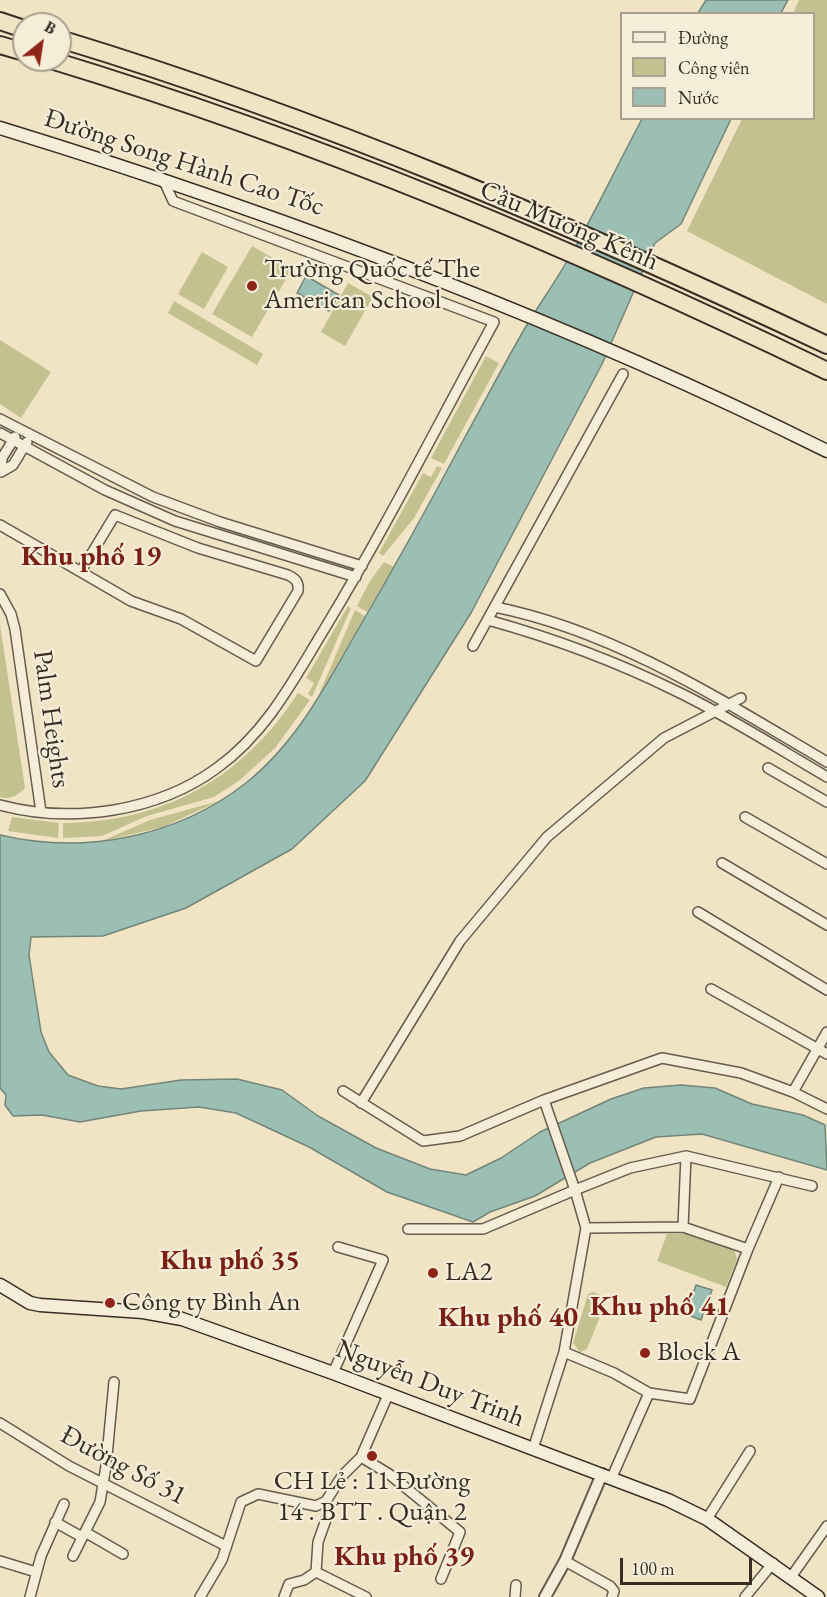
<!DOCTYPE html>
<html>
<head>
<meta charset="utf-8">
<style>
  body { margin:0 }
  #map { position:relative; width:827px; height:1597px; overflow:hidden; background:#f1e4c5; font-family:"EB Garamond",serif }
  canvas { display:block }
  .legend { position:absolute; left:620px; top:12px; width:195px; height:108px; box-sizing:border-box; background:#f6edd9; border:2px solid #aaa090; margin:0; padding:8px 10px; list-style:none; font-size:18px; color:#372d23 }
  .legend li { display:flex; align-items:center; gap:12px; height:30px }
  .legend b { width:30px; border:2px solid #aaa090 }
  .north { position:absolute; left:12px; top:12px; width:60px; height:60px; box-sizing:border-box; background:#f6edd9; border:2px solid #aaa090; border-radius:50%; rotate:30deg; font-size:16px; font-weight:700; line-height:24px; text-align:center; color:#372d23 }
  .north::after { content:''; display:block; margin:auto; width:21px; height:27px; background:#8f2418; clip-path:polygon(50% 0,100% 100%,50% 72%,0 100%) }
  .scale { position:absolute; left:620px; top:1558px; width:132px; height:27px; box-sizing:border-box; border:3px solid #372d23; border-top:0; padding-left:8px; font-size:18px; line-height:21px; white-space:nowrap; color:#372d23; -webkit-text-stroke:4px #f6edd9; paint-order:stroke }
</style>
</head>
<body>
<div id="map">
<canvas width="827" height="1597"></canvas>
<ul class="legend">
<li><b style="height:8px;background:#f6edd9"></b>Đường</li>
<li><b style="height:16px;background:#c2c18f"></b>Công viên</li>
<li><b style="height:16px;background:#9bbfb3"></b>Nước</li>
</ul>
<div class="north">B</div>
<div class="scale">100 m</div>
</div>
<script>
const ctx = document.querySelector('canvas').getContext('2d');
ctx.lineJoin = 'round';
function fillPath(path, color) { ctx.fillStyle = color; ctx.fill(path, 'evenodd'); }
function trace(path, color, width, dash) { ctx.strokeStyle = color; ctx.lineWidth = width; ctx.lineCap = dash ? 'butt' : 'round'; ctx.setLineDash(dash || []); ctx.stroke(path); }
function write(font, color, halo, rows, align = 'center') {
  ctx.font = font + ' "EB Garamond",serif'; ctx.lineWidth = 4.5; ctx.setLineDash([]); ctx.textBaseline = 'middle'; ctx.strokeStyle = halo; ctx.fillStyle = color; for (const [text, x, y, turn = 0] of rows) {
    ctx.save(); ctx.translate(x, y); ctx.rotate((+turn || 0) * Math.PI / 180); ctx.textAlign = isNaN(turn) ? turn : align; if (halo) ctx.strokeText(text, 0, 0); ctx.fillText(text, 0, 0); ctx.restore();
  }
}
const green = new Path2D(`
  M799 0H827V304L687 231 742 119 814 118V14L793 13Z
  M252 246 292 269 252 337 212 314Z
  M202 252 228 267 204 309 178 294Z
  M348 283 373 297 345 346 321 332Z
  M174 301 263 354 257 365 168 313Z
  M0 340 51 372 21 418 0 404Z
  M486 356 499 363 444 464 431 458Z
  M437 466 442 468 414 518 383 556 379 553 423 473 431 477Z
  M384 562 394 567 367 612 357 606 370 581Z
  M348 606 351 608 312 697 308 694 314 683 306 678Z
  M355 610 365 616 317 699Z
  M0 625 25 788C17 796 11 800 0 797Z
  M298 693 310 700 275 748 240 780 214 797 147 816 102 836 63 838V823C165 822 243 778 298 693Z
  M219 801 163 827 102 841 150 820Z
  M12 817 59 823 58 838 8 831Z
  M667 1234H688L734 1249 737 1259 726 1287 657 1261Z
  M593 1292 604 1296 606 1302 587 1349 580 1352 573 1343 588 1294Z`);
const water = new Path2D(`
  M706 0H788L781 13H698Z
  M642 119H731L681 224 655 243 602 364 471 613 365 781 292 849 186 908 103 936 31 937 29 955 41 1032 49 1052 68 1075 98 1086 121 1089 181 1080 237 1079 282 1090 318 1116 376 1148 430 1169 466 1175 501 1158 540 1132 611 1099 644 1088 681 1085 715 1088 752 1104 803 1115 825 1125 827 1170 702 1134 656 1137 590 1163 535 1196 490 1212 473 1222 387 1192 309 1147 236 1113 199 1107 141 1111 80 1122 42 1115 13 1116 5 1105 6 1095 0 1088V835C85 855 177 837 246 783 296 743 325 687 356 633 394 568 430 503 465 437 485 401 504 364 525 328 542 300 562 272 577 244 600 202 620 160 642 119Z
  M306 276 339 295 329 311 297 293Z
  M696 1285 712 1290 701 1320 686 1314Z`);
const minor = new Path2D(`
  M0 419 153 497 220 522 362 566
  M0 433 105 490 175 521 356 577
  M15 437 2 458 1 472 13 465 27 442
  M0 525 131 601 181 619 256 661 298 591C299 582 296 579 288 575L198 548 115 515 81 571
  M0 594 11 614 15 629 41 812
  M495 607C615 631 723 701 827 762
  M488 620C553 638 615 661 676 691 728 716 777 748 827 777
  M473 646 623 374
  M768 768 827 802
  M0 805C72 824 157 812 217 768 267 732 294 679 325 628 385 529 438 424 494 322L173 201 163 179
  M745 817 827 864
  M722 863 827 925
  M698 912 827 990
  M711 989 827 1054
  M343 1091 423 1141 460 1136 544 1100 662 1058 741 1073 793 1092 827 1109
  M793 1092 827 1032
  M361 1103 460 941 547 837 664 738 741 698
  M683 1227 686 1156
  M408 1229H483L575 1190 544 1100
  M748 1249 779 1177
  M564 1352 614 1373 649 1393 690 1399 748 1249 683 1227 586 1228 575 1190 630 1168 686 1156 812 1186
  M333 1373 383 1260 338 1247
  M0 1423 69 1466 226 1546
  M533 1449 564 1352 586 1228
  M361 1457 389 1474 460 1532 441 1579
  M612 1477 649 1393
  M707 1519 750 1451
  M55 1522 82 1537
  M85 1532 123 1554
  M73 1556 100 1502 106 1466 114 1382
  M0 1561 36 1572
  M565 1561 610 1586 614 1591 612 1597
  M316 1572 366 1597
  M791 1577 827 1526
  M30 1597 41 1556 64 1504
  M200 1597 222 1560 241 1502 258 1494 316 1506 326 1501
  M284 1597 289 1584 304 1580 316 1572 318 1542 328 1514 326 1501 342 1476 361 1457 388 1395
  M515 1597 516 1585
  M745 1597 773 1563`);
const tertiary = new Path2D(`
  M545 1597 565 1561 602 1474`);
const secondary = new Path2D(`
  M0 128C283 215 561 319 827 451
  M0 1285 30 1303 40 1305 143 1312 182 1319 333 1373 668 1500 707 1519 818 1597`);
const motorway = new Path2D(`
  M0 21 24 29
  M60 39C324 119 578 228 827 345
  M0 45 24 52
  M51 60C318 141 576 250 827 371`);
const markers = [
  [252,286,6,"#8f2418"],
  [433,1273,6,"#8f2418"],
  [110,1303,6,"#8f2418"],
  [645,1353,6,"#8f2418"],
  [372,1456,6,"#8f2418"]
];
const streetNames = [
  ["Đường Song Hành Cao Tốc",184,163,18],
  ["Cầu Mương Kênh",569,226,23],
  ["Palm Heights",51,719,82],
  ["Nguyễn Duy Trinh",430,1384,21],
  ["Đường Số 31",123,1466,28]
];
const poiNames = [
  ["Trường Quốc tế The",264,270],
  ["American School",264,301],
  ["LA2",445,1273],
  ["Công ty Bình An",122,1303],
  ["Block A",657,1353],
  ["CH Lẻ : 11 Đường",372,1482,"center"],
  ["14 . BTT . Quận 2",372,1513,"center"]
];
const neighbourhoodNames = [
  ["Khu phố 19",91,557],
  ["Khu phố 35",230,1261],
  ["Khu phố 41",660,1307],
  ["Khu phố 40",508,1318],
  ["Khu phố 39",404,1557]
];
fillPath(green, '#c2c18f');
fillPath(water, '#9bbfb3');
trace(water, '#738579', 1.5);
trace(minor, '#665b4c', 12);
trace(tertiary, '#665b4c', 14);
trace(secondary, '#372d23', 15);
trace(motorway, '#372d23', 20);
trace(minor, '#f6edd9', 9);
trace(tertiary, '#f6edd9', 10);
trace(secondary, '#f6edd9', 12);
trace(motorway, '#f1e4c5', 16);
for (const [x, y, r, color] of markers) { const dot = new Path2D(); dot.arc(x, y, r, 0, 2 * Math.PI); ctx.fillStyle = color; ctx.fill(dot); trace(dot, '#f6edd9', 2); }
write('27px', '#372d23', '#f6edd9', streetNames);
write('27px', '#372d23', '#f6edd9', poiNames, 'left');
write('bold 28px', '#7a1f14', '#f6edd9', neighbourhoodNames);
</script>
</body>
</html>
